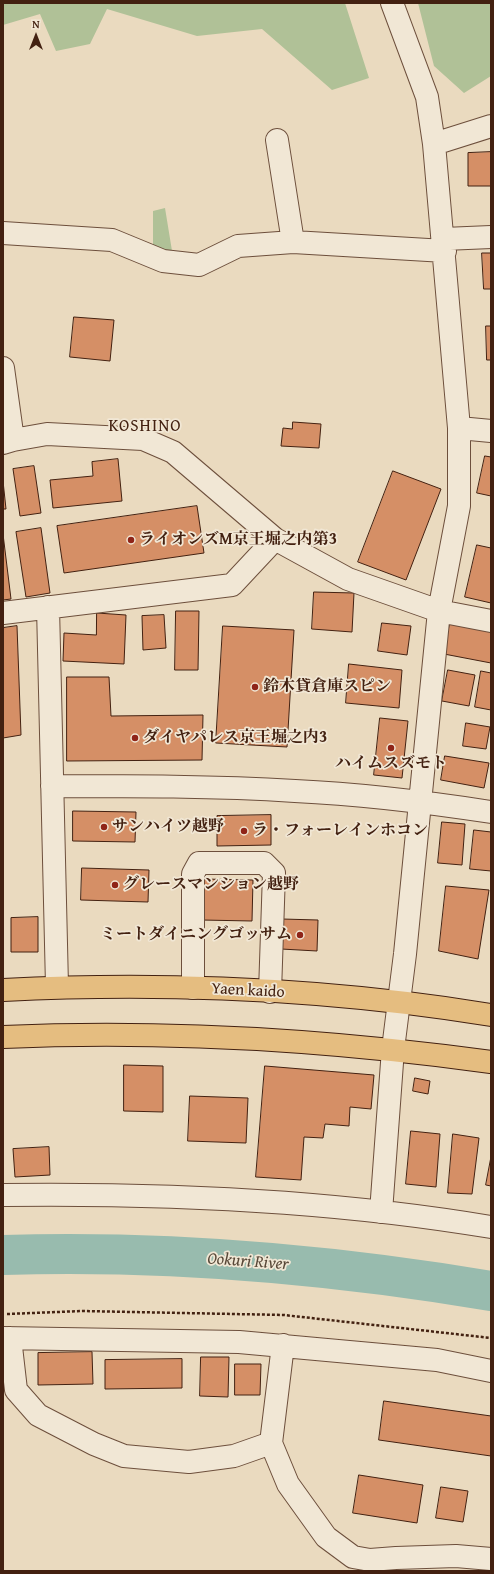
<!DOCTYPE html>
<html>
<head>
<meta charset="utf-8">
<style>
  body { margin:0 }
  #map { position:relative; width:494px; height:1574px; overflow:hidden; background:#eadabf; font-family:"Gentium Book Plus",serif }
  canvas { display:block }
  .frame { position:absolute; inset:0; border:4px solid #432111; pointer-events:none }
  .north { position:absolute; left:16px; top:16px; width:40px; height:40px; -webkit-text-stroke:3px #f1e7d5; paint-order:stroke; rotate:0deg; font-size:11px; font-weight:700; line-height:16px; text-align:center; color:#432111 }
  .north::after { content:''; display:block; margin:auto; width:14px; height:18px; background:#432111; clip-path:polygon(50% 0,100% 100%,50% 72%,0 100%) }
</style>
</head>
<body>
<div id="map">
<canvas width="494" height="1574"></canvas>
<div class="frame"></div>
<div class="north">N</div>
</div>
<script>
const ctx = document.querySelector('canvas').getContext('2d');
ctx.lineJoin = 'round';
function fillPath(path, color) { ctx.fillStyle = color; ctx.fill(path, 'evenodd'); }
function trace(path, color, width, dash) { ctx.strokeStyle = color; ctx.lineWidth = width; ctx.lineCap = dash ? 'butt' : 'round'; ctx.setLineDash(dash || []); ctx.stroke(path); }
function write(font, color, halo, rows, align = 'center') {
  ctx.font = font + ' "Gentium Book Plus","Noto Serif JP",serif'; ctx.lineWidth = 3.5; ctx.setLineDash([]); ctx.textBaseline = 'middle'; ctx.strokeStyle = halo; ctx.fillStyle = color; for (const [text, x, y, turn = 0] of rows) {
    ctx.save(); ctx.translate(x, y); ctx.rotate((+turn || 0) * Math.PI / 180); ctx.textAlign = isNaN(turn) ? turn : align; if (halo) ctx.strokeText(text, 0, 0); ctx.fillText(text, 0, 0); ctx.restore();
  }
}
const green = new Path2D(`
  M3 3H345L369 78 332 90 262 29 197 36 107 9 90 44 56 51 40 14 3 25Z
  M418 3H491V76L464 93 434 66Z
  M165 208 173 257 153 248V211Z`);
const river = new Path2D(`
  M3 1255C166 1250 330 1264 491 1291`);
const building = new Path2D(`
  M491 152V186H468V153Z
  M482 253H491V289H484Z
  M74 317 114 320 110 361 70 357Z
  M486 326H491V360H487Z
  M293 422 321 424 319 448 281 446 283 428 292 429Z
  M485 456 491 457V496L477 493Z
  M118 459 122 501 53 508 50 480 93 476 92 462Z
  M34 466 41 513 20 516 13 469Z
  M393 471 441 489 406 580 358 562Z
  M3 481 6 509H3Z
  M197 506 204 553 64 573 57 526Z
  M41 528 50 593 26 597 16 532Z
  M3 534 11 599 3 600Z
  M477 545 491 548V603L465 597Z
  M314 592 354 593 352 632 312 629Z
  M176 611H199L198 670H175Z
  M97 613 126 615 124 664 63 661 64 633 96 635Z
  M164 615 166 648 143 650 142 616Z
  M382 623 411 626 407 655 378 651Z
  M450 623 491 630V663L444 654Z
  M17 626 21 735 3 738V628Z
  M223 626 294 630 287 747 216 743Z
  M349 664 402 670 399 708 346 703Z
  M448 670 475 675 469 706 442 701Z
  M481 671 491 673V710L475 707Z
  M67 677H109L111 716 203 715 202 760 67 761Z
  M380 718 408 721 402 778 374 775Z
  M466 723 490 727 486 749 463 746Z
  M445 756 489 763 484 788 441 780Z
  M73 811 136 812 135 842 73 841Z
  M271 815V845L217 846V816Z
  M442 822 465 824 462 865 438 863Z
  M474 830 491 832V871L470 869Z
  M82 868 149 870 148 902 81 900Z
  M202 879 253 880 252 921 201 920Z
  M446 886 489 890 478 959 439 951Z
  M38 917V952H11V918Z
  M282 919 318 920 317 951 281 949Z
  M124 1065 163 1066V1112L124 1111Z
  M265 1066 374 1075 371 1109 350 1107 349 1126 325 1124 323 1138 304 1137 301 1180 256 1177Z
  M415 1078 430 1081 428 1094 413 1091Z
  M190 1096 248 1098 246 1143 188 1141Z
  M411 1131 440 1134 436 1187 406 1184Z
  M453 1134 479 1138 472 1194 448 1193Z
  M49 1147 50 1175 15 1177 13 1149Z
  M491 1157V1186L486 1185Z
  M92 1352 93 1384 38 1385V1353Z
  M201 1357H229L228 1397 200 1396Z
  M182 1359V1388L105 1389V1360Z
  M235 1364H261L260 1395H235Z
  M384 1401 491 1416V1456L379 1440Z
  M359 1475 423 1485 417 1523 353 1513Z
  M441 1487 468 1491 463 1522 436 1518Z`);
const path = new Path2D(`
  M7 1314 82 1311 284 1315 491 1338`);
const minor = new Path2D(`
  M277 140 293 242
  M434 144 491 126
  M3 233 112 240 163 261 199 265 238 246 293 242 445 251
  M444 239 491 237
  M3 368 13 440
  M459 428 491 431
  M3 443 13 440 47 434 143 439 173 452 275 539 348 579 439 611 491 621
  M48 607 57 986
  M3 613 232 585 275 539
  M52 786C133 786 214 786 295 791 361 794 426 802 491 812
  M193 988V874L199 863H264L274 873 270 992
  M3 1195C166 1193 330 1200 491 1227
  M381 1212 393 1049 405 954 439 611 459 506V428L434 144 427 97 392 3
  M3 1338 239 1342 437 1360 491 1371
  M10 1338 16 1390 38 1415 94 1444 124 1456 189 1462 234 1456 271 1443 283 1345
  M271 1443 288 1484 326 1537 353 1557 370 1560 396 1558 456 1556 491 1559`);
const major = new Path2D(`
  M3 990C165 982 330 989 491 1015
  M3 1037C166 1030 329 1040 491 1062`);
const markers = [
  [131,540,4,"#8f2418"],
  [255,687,4,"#8f2418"],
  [135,738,4,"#8f2418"],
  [391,748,4,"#8f2418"],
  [104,827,4,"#8f2418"],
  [244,831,4,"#8f2418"],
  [115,885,4,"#8f2418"],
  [300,935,4,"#8f2418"]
];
const poiNames = [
  ["ライオンズM京王堀之内第3",139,540],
  ["鈴木貸倉庫スピン",263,687],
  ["ダイヤパレス京王堀之内3",143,738],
  ["ハイムスズモト",391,764,"center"],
  ["サンハイツ越野",112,827],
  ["ラ・フォーレインホコン",252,831],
  ["グレースマンション越野",123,885],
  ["ミートダイニングゴッサム",292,935,"right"]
];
const streetNames = [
  ["Yaen kaido",248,991,3]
];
const neighbourhoodNames = [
  ["KOSHINO",145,427]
];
const waterNames = [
  ["Ookuri River",248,1262,4]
];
fillPath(green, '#b0c197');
trace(river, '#98bbae', 40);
fillPath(building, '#d58f66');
trace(building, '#432111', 1);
trace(minor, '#6d4f3c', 24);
trace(major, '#432111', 24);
trace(path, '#432111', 2.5, [3, 2]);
trace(minor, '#f1e7d5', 22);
trace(major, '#e5bd80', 22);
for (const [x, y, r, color] of markers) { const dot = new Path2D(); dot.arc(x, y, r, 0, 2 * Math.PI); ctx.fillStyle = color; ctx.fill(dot); trace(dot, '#f1e7d5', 1.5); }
write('bold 16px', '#432111', '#f1e7d5', poiNames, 'left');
write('16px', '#432111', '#f1e7d5', streetNames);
ctx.letterSpacing = '1px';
write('17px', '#432111', '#f1e7d5', neighbourhoodNames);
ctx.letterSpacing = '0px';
write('italic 17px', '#584838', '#f1e7d5', waterNames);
</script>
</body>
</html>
